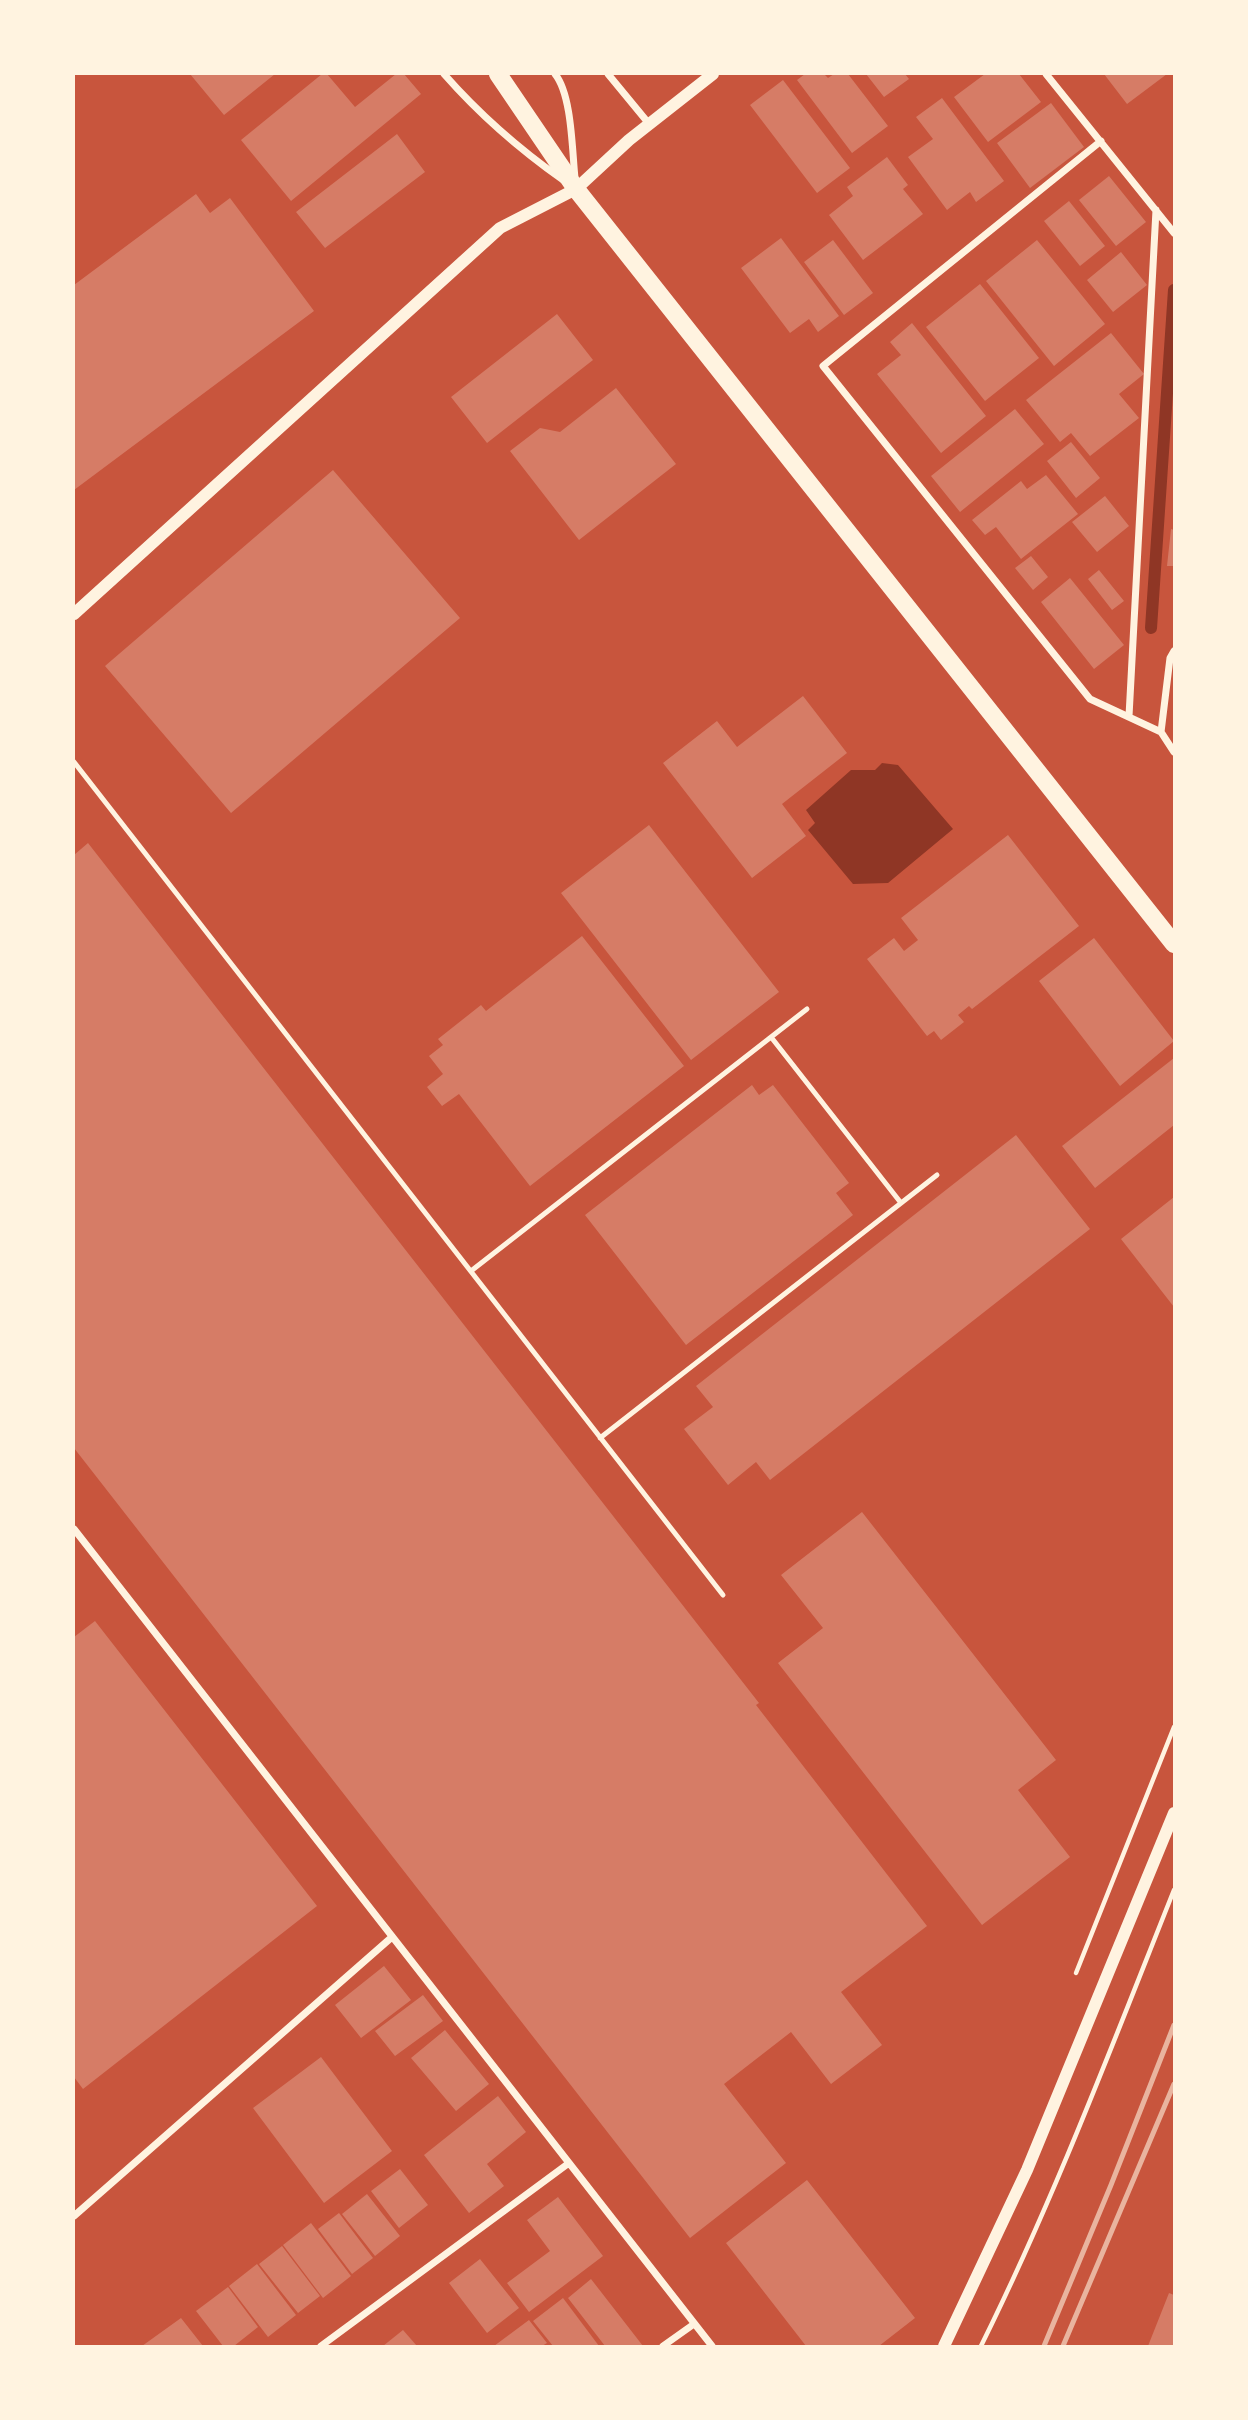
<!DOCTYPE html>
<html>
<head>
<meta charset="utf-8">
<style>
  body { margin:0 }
  #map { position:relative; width:1248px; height:2420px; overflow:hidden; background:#c8553d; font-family:"PT Sans",sans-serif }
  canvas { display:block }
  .frame { position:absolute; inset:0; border:75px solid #fff3e0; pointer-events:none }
</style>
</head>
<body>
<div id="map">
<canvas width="1248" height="2420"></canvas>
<div class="frame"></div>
</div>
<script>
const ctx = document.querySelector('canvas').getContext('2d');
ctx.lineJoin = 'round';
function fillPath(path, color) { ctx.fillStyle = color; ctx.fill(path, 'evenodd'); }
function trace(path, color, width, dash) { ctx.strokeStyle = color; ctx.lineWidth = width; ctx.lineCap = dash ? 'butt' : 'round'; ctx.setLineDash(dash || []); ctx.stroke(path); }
const water = new Path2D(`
  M882 763 898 765 953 829 888 883 853 884 808 830 815 823 806 810 851 770H875Z`);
const stream = new Path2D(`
  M1151 628 1174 290`);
const building = new Path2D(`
  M190 74H275L224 115Z
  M322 74H327L355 107 396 74H404L421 94 291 201 241 140Z
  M805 74H824L828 78 834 74H848L888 126 852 153 797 80Z
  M866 74H905L909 79 884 97Z
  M985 74H1019L1041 102 988 142 954 97Z
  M1104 74H1167L1127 104Z
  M783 80 850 168 817 193 750 105Z
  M942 98 1004 181 976 202 970 192 947 210 908 157 933 139 916 117Z
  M1051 103 1084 147 1030 188 997 143Z
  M397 134 425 172 325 248 296 212Z
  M887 157 908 185 903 189 923 214 863 260 829 215 853 196 847 187Z
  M1109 176 1146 222 1116 246 1079 200Z
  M196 194 210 213 230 198 314 311 74 490V285Z
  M1069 201 1105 246 1080 266 1044 221Z
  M781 238 839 316 818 332 809 319 790 333 741 268Z
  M833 240 873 293 844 315 804 262Z
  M1037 240 1105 324 1054 366 986 281Z
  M1121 252 1147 285 1113 312 1087 280Z
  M980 284 1039 358 985 401 926 327Z
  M557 314 593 360 487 443 451 397Z
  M912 323 986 416 941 453 877 374 901 355 890 342Z
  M1111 333 1144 374 1119 394 1139 418 1090 456 1071 433 1060 442 1026 400Z
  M616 388 676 464 579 540 510 451 540 428 560 432Z
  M1015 409 1044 444 960 512 931 476Z
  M1071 442 1100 478 1076 498 1047 461Z
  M333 470 460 618 231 813 105 666Z
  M1046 475 1078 514 1021 559 996 527 985 535 972 520 1021 481 1027 489Z
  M1105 496 1129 526 1097 552 1072 522Z
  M1171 529 1174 530V566H1167Z
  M1031 556 1048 577 1033 590 1015 568Z
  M1099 570 1124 601 1112 610 1088 579Z
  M1070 578 1124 645 1094 669 1041 602Z
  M803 696 847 753 782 804 806 836 752 878 663 763 717 721 737 747Z
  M649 825 779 992 691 1060 561 893Z
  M1008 835 1079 926 972 1009 969 1006 958 1015 964 1022 941 1040 934 1031 927 1036 867 959 894 938 904 951 918 940 901 918Z
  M88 843 759 1703 756 1705 927 1926 841 1992 882 2045 831 2084 791 2032 724 2084 786 2163 690 2238 74 1448V855Z
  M582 936 684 1066 530 1186 459 1094 442 1106 427 1087 443 1074 429 1056 443 1045 438 1039 481 1005 486 1011Z
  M1094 938 1174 1041 1120 1086 1039 981Z
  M1174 1058V1125L1095 1188 1062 1146Z
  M752 1085 759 1095 773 1085 849 1183 836 1193 853 1215 686 1345 585 1215Z
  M1016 1135 1090 1229 770 1480 756 1462 728 1485 684 1429 713 1407 696 1386Z
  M1174 1197V1307L1121 1239Z
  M862 1512 1056 1760 1018 1790 1070 1857 982 1925 778 1663 823 1628 781 1575Z
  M95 1621 317 1906 83 2089 74 2077V1637Z
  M384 1966 411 2000 361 2038 335 2005Z
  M423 1995 443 2021 395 2056 375 2031Z
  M445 2030 489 2084 456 2111 411 2058Z
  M321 2057 392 2151 324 2203 253 2108Z
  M498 2096 526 2132 487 2164 504 2186 469 2213 424 2155Z
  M400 2169 428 2205 399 2228 371 2191Z
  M807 2180 915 2318 879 2346H806L726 2243Z
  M367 2194 400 2236 375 2256 342 2214Z
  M558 2197 603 2256 529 2312 507 2283 550 2251 527 2220Z
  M339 2213 373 2258 352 2274 318 2229Z
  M311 2223 351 2276 323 2298 283 2245Z
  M282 2246 320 2296 298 2313 259 2264Z
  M480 2259 519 2308 487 2333 449 2283Z
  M257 2264 296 2315 268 2337 229 2286Z
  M591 2279 643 2346H605L568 2298Z
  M228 2287 258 2327 234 2346H223L196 2311Z
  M1169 2293 1174 2295V2346H1148Z
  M563 2298 599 2346H553L533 2321Z
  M181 2318 203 2346H142Z
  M529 2320 547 2343 542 2346H494Z
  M403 2330 417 2346H383Z`);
const path = new Path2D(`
  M1076 1973 1174 1727
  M981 2346C1054 2199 1113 2043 1174 1890`);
const service = new Path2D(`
  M74 762 723 1595
  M771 1037 901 1203
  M471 1271 807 1009
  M600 1438 937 1175`);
const minor = new Path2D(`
  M444 74C480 115 519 149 563 180
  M555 74C572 95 572 150 575 178
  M608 74 650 125
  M1046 74 1174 233
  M1101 141 823 366 1090 699 1161 732 1174 752
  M1129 716 1156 210
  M1161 732 1170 658 1174 651
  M74 1529 712 2346
  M74 2216 392 1937
  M321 2346 569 2163
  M663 2346 694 2324`);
const tertiary = new Path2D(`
  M74 614 500 228 576 189 629 140 713 74
  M944 2346 1027 2170 1174 1813`);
const primary = new Path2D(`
  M498 74 576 189 1174 944`);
const rail = new Path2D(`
  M1044 2346 1111 2185 1174 2025
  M1063 2346 1174 2084`);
fillPath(water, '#8f3625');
trace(stream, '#8f3625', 12);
fillPath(building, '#d67c66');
trace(path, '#fff3e0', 4.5);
trace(service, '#fff3e0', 5);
trace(minor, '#fff3e0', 7);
trace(tertiary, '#fff3e0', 12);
trace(primary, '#fff3e0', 18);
trace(rail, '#e9b49f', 5);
</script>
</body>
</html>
